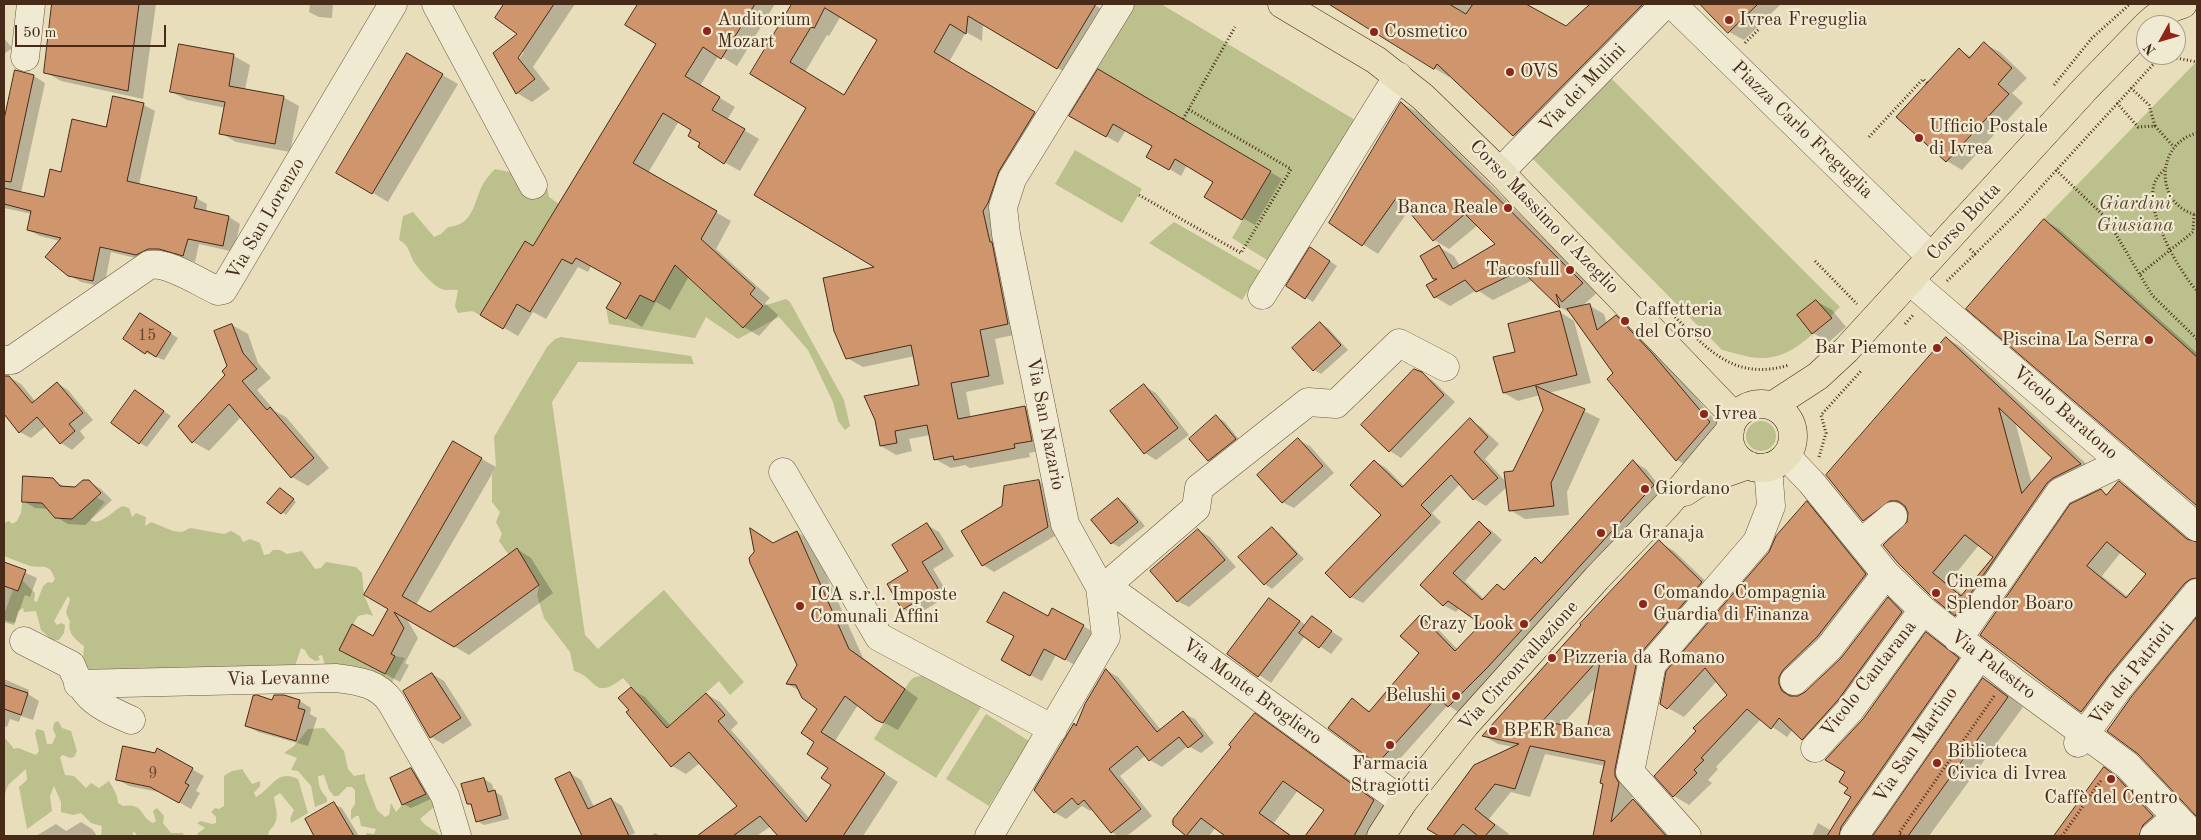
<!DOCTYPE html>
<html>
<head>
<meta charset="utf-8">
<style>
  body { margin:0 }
  #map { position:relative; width:2201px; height:840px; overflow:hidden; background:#e8debb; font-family:"Old Standard TT",serif }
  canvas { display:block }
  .frame { position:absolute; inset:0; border:5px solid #472a18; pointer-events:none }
  .north { position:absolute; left:2136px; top:15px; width:50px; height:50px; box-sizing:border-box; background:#f0ead3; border:1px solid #ac9d88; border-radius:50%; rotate:231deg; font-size:14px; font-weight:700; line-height:20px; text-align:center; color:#472a18 }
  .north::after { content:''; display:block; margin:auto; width:18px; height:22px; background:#8f2418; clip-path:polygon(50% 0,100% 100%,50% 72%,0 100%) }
  .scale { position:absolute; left:15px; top:25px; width:151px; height:22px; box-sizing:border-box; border:2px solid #472a18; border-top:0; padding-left:6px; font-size:15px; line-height:18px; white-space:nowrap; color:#472a18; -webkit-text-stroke:4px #f0ead3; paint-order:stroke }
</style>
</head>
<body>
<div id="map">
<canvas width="2201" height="840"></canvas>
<div class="frame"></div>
<div class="north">N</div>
<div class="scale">50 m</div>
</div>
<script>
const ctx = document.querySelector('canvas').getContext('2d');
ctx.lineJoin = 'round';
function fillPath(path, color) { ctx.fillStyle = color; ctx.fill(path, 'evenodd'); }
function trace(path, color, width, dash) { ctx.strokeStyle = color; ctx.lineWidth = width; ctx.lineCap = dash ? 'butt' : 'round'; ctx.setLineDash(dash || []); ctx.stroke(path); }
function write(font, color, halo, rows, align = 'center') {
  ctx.font = font + ' "Old Standard TT",serif'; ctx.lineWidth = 4.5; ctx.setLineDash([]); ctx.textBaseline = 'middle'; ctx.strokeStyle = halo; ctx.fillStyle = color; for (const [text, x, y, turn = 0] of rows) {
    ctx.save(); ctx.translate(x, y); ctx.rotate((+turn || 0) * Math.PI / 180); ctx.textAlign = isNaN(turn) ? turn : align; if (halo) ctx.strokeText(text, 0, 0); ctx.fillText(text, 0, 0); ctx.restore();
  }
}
const green = new Path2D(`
  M1131 4H1161L1355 120 1267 260 1232 238 1271 171 1093 67Z
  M2197 61V357L2044 219Z
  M1609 76 1840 307C1819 327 1796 357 1764 358 1750 359 1736 353 1722 350L1529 155Z
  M1075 150 1142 189 1122 223 1055 184Z
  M495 169 514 173 524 189 547 187 549 197 559 204 533 246 525 241 480 315 472 311 458 313 455 306 458 290C453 289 446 291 442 289 434 287 415 266 412 258 408 249 408 245 399 240L403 216 413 212 434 237 441 234 448 227C472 225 473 207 481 188 484 181 489 175 495 169Z
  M1174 222 1260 271 1242 300 1149 243Z
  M675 265 683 270 692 281 743 328 763 306 786 299 790 302 844 400 850 426 845 430 838 421 833 402 808 350 779 317 738 339 706 317 695 338 609 324 606 308 626 319 640 295 654 302Z
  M561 337 691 356 694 364 578 362 552 402 585 635 598 649 664 590 744 682 730 695 719 681 667 728 623 678C593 702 597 677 574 671L570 652 544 618 537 595 539 585 517 548 508 554 499 541 502 534 496 522 500 512 492 502V475L496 467 494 437 547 347 555 339Z
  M1746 436a15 15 0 1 1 30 0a15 15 0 1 1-30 0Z
  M96 497 105 502 90 520 95 522C107 520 112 511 123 506L129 508 132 517 136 513 146 517 145 526 151 522 173 531 182 532 190 528 224 534 231 531 240 536 243 542 250 539 260 543 264 555 269 554 273 550H280L287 554 302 551 315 569 321 568 326 562 356 567 362 573 364 595 373 616 367 614 358 616 339 650 386 673 395 656 405 658 390 686 345 665 326 669 322 655 318 656 320 660 315 661 309 657 305 650 301 648 294 669 87 675 83 660 84 646C75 640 67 632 70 621 63 609 68 610 70 599L68 596 54 621 57 625 61 623 65 625 64 633 59 640H52L41 630 36 611 24 612 23 608 18 611 15 623 4 620V614L13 590 18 591 22 580 35 593 34 601 37 602 43 586 48 582 52 583 55 579C49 562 44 569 30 566 21 563 12 559 4 556V523L9 521 12 524 17 521 21 513 22 502 42 503 55 518 72 519Z
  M923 675 983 704 936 778 874 739 909 682 913 678Z
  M986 714 1029 741 989 806 946 779Z
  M58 721 62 728 71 731 77 751 74 757 70 758 63 755 60 757 65 775 74 776 86 788 91 783 99 788 109 781C113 788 118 795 118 803L123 806C145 803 139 817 153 823L156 821 153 811 157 808 164 816 163 823 171 833H183L184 836H138L133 831V836H101L102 826 91 823 81 813 73 815 61 812V802L54 786 50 796 52 811 27 829 19 787 27 780 26 769 8 785 4 797V739H6L14 749 18 748 36 755 39 751 35 733 37 729 44 731 47 744H52L56 736 53 729 54 723Z
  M324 728 344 751 348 769 354 776 365 774V779L377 810 385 817 389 815 391 803 396 812 402 805 432 791 434 807 420 819C427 829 436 829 440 836H365L367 833 374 834 376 829 361 826 359 816H356L351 820V810L355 804V790L352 787H347L338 796H334L329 790 324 775 318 776C318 785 321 792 327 798V802L315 807 311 786 298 771 291 770 297 758 284 753 294 746 308 729Z
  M242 769 252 784 260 781V786L254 793 256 797C271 790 276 768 298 779L308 813 291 823 290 819 294 810 280 793 274 797C276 811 281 820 269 831L268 836H199L197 834 205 828 197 823 201 821 212 824 216 823V817L211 812 215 808 219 809 224 806V776L232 771Z`);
const shadow = new Path2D(`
  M54 4H156L143 99 61 81 45 72Z
  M310 4H333L332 18 319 17 309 12Z
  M506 4H575L533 67 550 89 532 102 517 93 495 53 520 33 496 18ZM521 52H524L516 63Z
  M639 4H775L737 66 719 55 700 86 735 107 727 120 759 139 740 171 724 162 702 143 693 130 679 121 648 173 731 221 716 249 770 298 765 303 778 315 759 336 744 327 689 276 670 310 656 302 642 327 608 307 622 283 591 266 588 272 578 267 546 319 533 312 518 336 482 315 534 248 658 44 626 24Z
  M793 4H1093L1110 14 1073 77 983 24 982 41 966 32 949 62 1050 122 1014 180 1023 333 995 339 1004 384 966 392 971 418 1025 408 1040 416 1047 449 1029 453 1030 457 1008 461 970 468 965 465 951 468 935 459 930 435 909 439 912 451 896 455 881 446 921 386 915 356 863 367 847 358 878 268 808 107 752 73ZM841 16 879 39 845 96 805 72 827 35 829 36Z
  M1330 4H1523L1567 28 1591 4H1666L1529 144 1514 135 1450 74 1449 77 1434 68Z
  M1702 4H1781L1744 40 1729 32Z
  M4 38 12 48 4 54Z
  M1984 44 2000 52 2027 78 2012 93 2023 103 1962 170 1947 161 1959 50 1972 57Z
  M180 46 234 56 250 65 245 90 283 97 299 106 290 152 236 142 221 133 226 108 187 100 172 92Z
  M408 55 458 84 388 202 338 172Z
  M1099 71 1282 179 1255 225 1206 197 1214 181 1187 165 1181 176 1148 156 1154 146 1126 130 1118 143 1071 116Z
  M16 72 34 76 45 83 21 193 45 198 62 173 107 128 144 105 155 111 139 185 196 198 207 204 206 212 229 217 240 224 234 252 199 244 195 262 172 255 148 261 111 252 104 287 81 282 69 275 60 241 40 236 28 230 32 214 4 208V126Z
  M1402 103 1417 112 1598 292 1581 307 1590 306 1604 314 1607 324 1616 317 1630 325 1665 361 1724 431 1691 468 1677 460 1572 314 1560 307 1533 280 1493 300 1477 290 1450 306 1435 297 1438 280 1434 278 1439 247 1454 256 1460 266 1497 244 1478 225 1449 249 1434 240 1409 210 1378 254 1330 223Z
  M2044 220 2059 229 2197 353V505L1968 309Z
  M1318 253 1337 266 1313 302 1288 286Z
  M1816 301 1832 310 1846 327 1829 342 1813 333Z
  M1560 312 1574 321 1591 383 1548 393 1600 419 1567 492 1569 515 1525 519 1510 510 1507 487 1486 506 1474 499 1460 484 1432 513 1441 522 1363 603 1351 597 1383 515 1374 461 1386 468 1404 486 1470 420 1481 427 1499 444 1485 459 1507 483 1544 410 1540 395 1518 401 1504 393 1516 353Z
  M148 319 178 338 164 360 146 353Z
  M1321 324 1328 328 1348 350 1321 374 1314 370Z
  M232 325 248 334 258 363 271 378 257 390 275 411 286 417 329 468 308 486 292 477 241 417 209 451 193 442 179 426 227 375Z
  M1946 338 1961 347 2096 473 2069 486 1971 623 1956 615 1934 597 1909 522 1908 509 1879 529 1864 520ZM2015 421 2054 458 2032 484ZM1979 545 1994 557 1963 595 1948 583Z
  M1415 370 1433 381 1455 402 1401 458 1390 451Z
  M9 377 21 384 35 401 57 383 68 390 93 420 80 431 85 438 72 450 61 443 46 426 31 438 20 432 4 412V379L5 380Z
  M1144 386 1156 393 1189 435 1156 460 1145 453Z
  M136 392 171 416 147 447 140 443Z
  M1216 417 1224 421 1243 444 1216 465 1209 460Z
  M1298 440 1310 446 1334 473 1294 508 1282 502Z
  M453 443 496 467 416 605 430 613 517 549 531 558 553 593 469 655 406 618 418 638 405 663 409 665 400 682 355 658 374 637 389 608Z
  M1634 462 1646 469 1665 493 1461 714 1448 705 1390 770 1378 763 1353 700 1371 712 1420 653V616L1433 624 1458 650 1483 624 1460 608 1456 612 1443 605 1421 585 1479 523 1491 530 1502 540 1465 581 1484 599 1497 585 1506 590 1535 559 1542 563Z
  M53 479 66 488 75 489 88 481 101 489 112 500 85 525 68 524 56 517 49 509 35 508 23 501Z
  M1039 481 1050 488 1060 533 994 572 983 565 1003 507Z
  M2119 482 2135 491 2197 543V596L2097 720 2082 711 1982 635 2101 491 2108 495ZM2121 552 2147 573 2128 597 2102 576Z
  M283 491 296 502 286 515 269 503Z
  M1118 499 1126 504 1145 526 1119 547 1112 543Z
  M1807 503 1822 512 1881 584 1794 694 1796 697 1805 693 1842 658 1888 599 1903 608 1917 621 1819 747 1803 738 1793 729 1787 737 1761 719 1716 767 1718 769 1708 780 1712 783 1689 805 1674 796 1729 696 1717 681 1684 717 1661 704Z
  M927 525 939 532 954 556 933 569 949 595 915 616 903 609 910 571Z
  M1272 528 1279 533 1304 559 1272 589 1265 584Z
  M1198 530 1210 537 1236 567 1189 607 1177 601Z
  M797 532 811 541 863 658 918 698 898 730 877 719 858 705 835 741 898 782 863 836H780L771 826 757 836H707L704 832 738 806 700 763 686 774 672 766 631 710V689L645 697 671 726 706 694 720 702 738 723 731 730 810 819 833 784 830 768 816 742 819 708 800 691 787 684 798 665 774 544Z
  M1659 542 1674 551 1716 591 1655 662 1632 799 1648 809 1672 836H1594L1604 784 1605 766 1545 754 1530 797 1511 792 1489 819 1509 834 1507 836H1480L1477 834 1475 836H1442L1428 828 1514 747 1498 744 1484 736ZM1596 687 1588 731 1561 726Z
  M4 563 37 578 30 597 25 595 14 625 4 622Z
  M1269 599 1307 626 1312 618 1343 639 1331 654 1305 636 1271 683 1228 654Z
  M1049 617 1083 626 1095 633 1077 666 1056 655 1042 681 1014 667Z
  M2197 619V815L2139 753 2133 696Z
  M1926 634 1942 643 1974 668 1856 836H1812L1818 823 1832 831 1853 796 1847 771 1864 720Z
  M1106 670 1118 677 1161 730 1183 713 1195 719 1214 743 1201 753 1188 746 1162 767 1150 760 1146 755 1120 776 1152 816 1127 836H1118L1112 832 1093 809 1090 811 1082 806 1066 819 1054 812 1074 725 1077 726Z
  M432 674 444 681 472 725 443 744 431 737Z
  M4 679 29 690 28 694 39 701 33 720 21 716 19 722 10 719 7 727 4 726Z
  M1984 679 1999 688 2023 707 1929 836H1874Z
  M273 701H300L311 708 310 714 317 718 308 746 258 732 246 725Z
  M1255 715 1270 724 1389 810 1374 836H1307L1326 810 1298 790 1274 823 1292 836H1227L1216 827 1209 836H1189L1171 822 1232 747Z
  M158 750 204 776 196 791 200 793 191 809 163 793 129 786 117 779 156 754Z
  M2104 769 2132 787 2168 825 2158 836H2055Z
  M411 770 419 774 433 798 411 808 403 804Z
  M570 773 581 780 594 807 611 799 622 806 635 833 629 836H584L557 779Z
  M484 779 492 784 494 791 502 796 509 819 484 825 477 821 472 806 468 803Z
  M334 804 342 808 359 836H315Z
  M81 822 92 829 97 836H36L56 824 66 831Z
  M655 833 660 836H651Z`);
const building = new Path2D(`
  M52 4H139L128 91 44 73Z
  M504 4H554L518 58 535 79 516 94 493 53 517 34 495 18Z
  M638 4H755L721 59 703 47 685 76 720 97 712 110 745 129 724 164 698 147 700 143 688 136 691 130 663 113 633 163 717 211 701 239 755 288 750 294 763 306 743 328 675 265 654 302 640 295 626 319 606 308 621 283 576 258 572 264 562 259 530 312 517 304 503 329 480 315 525 241 533 246 656 44 625 25Z
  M792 4H1096L1057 69 968 16 966 34 950 24 934 52 1035 112 999 171 988 203 983 211 990 242H992L1008 324 980 330 989 376 951 383 958 419 1025 406 1032 441 1014 444 1015 448 991 453 954 460 953 456 934 460 927 425 895 431 897 443 880 446 875 420 864 396 919 385 911 345 846 359 834 331 823 278 874 267 754 195 806 108 750 74ZM825 8 877 40 844 95 790 62 811 27 814 28Z
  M1329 4H1449L1466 14 1473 4H1526L1566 26 1590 4H1643L1513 136 1437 64 1434 69Z
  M1700 4H1758L1728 33Z
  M1984 42 2012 68 1998 84 2009 94 1946 162 1896 117 1959 48 1969 58Z
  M179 44 234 54 229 86 284 96 275 144 219 134 225 102 170 92Z
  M407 53 443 74 372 194 336 173Z
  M1098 69 1271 171 1242 220 1204 197 1213 182 1175 159 1169 170 1146 157 1152 146 1113 124 1106 137 1069 116Z
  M15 70 34 75 11 182 4 181V120Z
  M113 96 144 103 127 181 197 197 194 208 229 216 223 246 188 239 183 256 159 249H148L136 255 100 247 93 281 68 276 45 257 61 238 27 230 31 211 4 204V188L44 197 50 169 61 172 72 119 106 127Z
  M1401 102 1583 283 1562 302 1556 294 1560 308 1521 270 1476 292 1465 280 1434 298 1426 285 1437 279H1433L1420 256 1439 245 1453 269 1495 244 1465 214 1433 241 1397 197 1362 246 1329 223Z
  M2044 219 2197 357V503L2196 505 1966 309Z
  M1310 247 1330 261 1305 299 1286 286Z
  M1816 300 1832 318 1812 334 1797 315Z
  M1590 304 1597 330 1616 315 1651 352 1710 422 1676 461 1607 379 1613 373 1567 309Z
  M1560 311 1577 375 1503 393 1493 357 1515 352 1508 324Z
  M140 313 171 333 156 357 147 351 145 354 123 339Z
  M1320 322 1341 345 1313 371 1292 348Z
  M232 324 243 353 257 369 242 381 267 410 270 407 314 458 291 478 229 404 192 443 178 426 225 375 222 371 227 366 214 331Z
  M1946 337 2081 464 2053 478 2047 483 1955 616 1933 598 1898 563 1883 545 1907 522 1908 513 1905 506 1898 501H1890L1863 521 1826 475ZM1999 408 2052 458 2022 493ZM1965 535 1993 557 1961 596 1933 573Z
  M1414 369 1422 372 1444 395 1389 452 1361 425Z
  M4 376H9L32 403 57 382 83 413 69 424 75 431 60 444 37 417 19 433 4 414Z
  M1144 384 1178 428 1144 454 1110 411Z
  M1536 386 1585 409 1551 483 1554 506 1509 511 1504 472 1513 471 1543 410Z
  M135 390 164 411 139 444 111 423Z
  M1216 415 1236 439 1208 461 1189 439Z
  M1470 418 1488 437 1474 452 1498 478 1473 500 1451 475 1421 505 1431 515 1350 598 1325 573 1381 515 1350 485 1374 460 1402 487Z
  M1298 438 1323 466 1282 503 1257 475Z
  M453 441 482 458 402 596 430 612 517 548 539 585 454 647 394 612 404 628 391 654 395 656 385 674 339 650 352 624 373 636 388 609 364 595Z
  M1633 460 1654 485 1487 668 1448 707 1437 697 1377 764 1328 728 1352 698 1369 712 1419 653 1400 636 1420 615 1455 651 1481 624 1448 601 1443 606 1420 585 1479 521 1491 533 1453 573 1482 600 1497 584 1504 590 1535 557 1541 563Z
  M23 476 53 478 60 486 75 487 83 480H89L101 493 72 519 55 518 42 503 22 502Z
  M1039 480 1048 527 982 566 961 531 1002 506 1004 486Z
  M2119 481 2187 539 2197 542V578L2191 579 2185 583 2108 676 2081 712 1980 635 2070 504 2101 489 2106 495ZM2107 542 2146 574 2126 598 2087 566Z
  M280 488 294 499 281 514 267 503Z
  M1118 498 1138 522 1111 544 1091 520Z
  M1807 501 1866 574 1817 637 1783 670 1779 677V684L1782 691 1790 696H1798L1805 692 1841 658 1888 597 1902 612 1838 700 1802 740 1779 718 1771 729 1747 709 1701 758 1704 760 1694 770 1697 773 1673 797 1654 776 1696 731 1693 728 1727 695 1705 668 1667 709 1660 704 1666 671 1769 552 1776 536Z
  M927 523 943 549 922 562 938 588 902 610 887 584 908 571 892 545Z
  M1272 527 1297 554 1264 585 1238 557Z
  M750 528 773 543 797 531 849 649 905 689 883 723 876 720 845 696 821 732 885 773 843 836H778L760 816 733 836H697L737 806 689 752 671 767 626 712 629 710 618 698 631 687 667 728 706 693 725 715 718 721 806 822 831 785 821 778 828 768 807 754 814 742 801 733 817 709 802 698 796 685 786 684 797 665 750 563 749 558 754 552Z
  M1198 529 1225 560 1177 602 1150 571Z
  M1659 540 1702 582 1640 654 1637 660 1615 769V776L1619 783 1611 822 1633 799 1666 836H1593L1603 784 1600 783 1605 761 1530 746 1515 789 1495 784 1475 809 1495 825 1485 836H1478L1463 824 1453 836H1439L1427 829 1474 765 1519 744 1482 736 1581 625 1580 624ZM1601 657 1587 730 1543 721Z
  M4 562 26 570 18 591 4 586Z
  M1004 592 1048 616 1052 608 1084 625 1065 660 1044 649 1030 676 1001 660 1014 636 987 622Z
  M1269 598 1300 621 1258 677 1227 654Z
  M1312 616 1332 631 1319 648 1299 633Z
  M2197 617V817L2138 754 2107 731 2132 696Z
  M1926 632 1959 658 1841 827 1839 836H1827L1851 797 1844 793 1848 788 1839 782 1845 772 1825 760 1863 719Z
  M1106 669 1157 732 1183 711 1203 736 1188 748 1179 737 1149 761 1137 746 1109 769 1141 809 1111 833 1084 800 1078 805 1072 798 1054 813 1034 790 1074 723 1076 726 1085 704Z
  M432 673 461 718 430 738 403 691Z
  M1983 678 2008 697 1908 836H1873Z
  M4 685 28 693 21 715 4 709Z
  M257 695 272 700 274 695H284L300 700 298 708 305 710 296 741 245 726 253 696Z
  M1255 713 1374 800 1354 836H1305L1324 810 1283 781 1259 813 1291 836H1225L1201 818 1186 836 1173 825V819L1231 747 1229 745Z
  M123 746 155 753 157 748 193 768 185 783 189 785 179 803 150 787 116 780Z
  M2104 767 2117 777 2153 816 2143 825 2139 836H2054Z
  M411 768 426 794 402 805 390 778Z
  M570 772 588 809 611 798 629 836H582L555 779Z
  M484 778 488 792 495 790 501 815 476 822 471 804H467L461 784Z
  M334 802 354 836H314L305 819Z`);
const path = new Path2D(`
  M1745 43 1759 29
  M2054 85 2092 38 2130 4
  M2131 88 2149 105 2155 126
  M2117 103 2138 127 2155 126 2174 147
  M1183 119 1235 27
  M2197 133C2155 144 2154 205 2197 215
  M1869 137 1923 79 1927 83
  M2056 170 2106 218 2152 295 2197 339
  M2164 170C2158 176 2154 181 2153 190 2149 218 2179 271 2197 291
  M1139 195 1241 253 1291 169 1188 109
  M1970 249 1975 254 2019 211 2159 58 2166 56 2197 62
  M1815 261 1857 304
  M2140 274 2193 232 2194 214
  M1947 281 1975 254
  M1675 317C1710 352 1736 381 1789 365
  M1905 324 1914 314
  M1819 457 1826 433 1821 415 1861 371
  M1904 836 1899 833 1995 695
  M2062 836 2102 779`);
const minor = new Path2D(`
  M436 4 533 185
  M1672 4 1931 257
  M25 57 31 4
  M1500 172 1665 4
  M1910 281 2197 527
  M1262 295 1398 76
  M4 360H12L149 265C168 261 200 283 218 291L223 290 393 4
  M1786 456 1811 482 1886 574 1923 610 2018 685 2127 765 2194 836
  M783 472 879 637 1053 729
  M1861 543 1893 516
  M1106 586 1196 508 1199 488 1308 402 1336 404 1399 343 1445 367
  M1100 587 1106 586 1403 802
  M1958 639 2060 492 2122 462
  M24 641 71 665C84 699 99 706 131 720
  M1794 681 1829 648 1886 574
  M78 684 337 678C359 681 378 683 391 702L445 796 457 836
  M2078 743 2120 686 2197 593
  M1815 748 1850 710 1923 610
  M989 836 1106 637 1100 587 1065 524 1006 234 1003 207 1012 179 1120 4
  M1687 836 1630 772 1652 664 1757 542 1771 506 1768 467
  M1854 836 1980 655
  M2154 836 2176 817`);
const major = new Path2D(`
  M1282 4 1376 60 1423 97 1500 172 1735 417
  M2147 25C2157 15 2169 8 2183 4
  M1729 436a32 32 0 1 1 64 0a32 32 0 1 1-64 0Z
  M1772 406 1818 376 1846 350 2085 89 2146 26
  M1685 492 1700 482 1748 465
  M1381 836 1403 802 1466 724 1597 578 1667 505 1730 430`);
const markers = [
  [1729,20,5,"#8f2418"],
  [707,31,5,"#8f2418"],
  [1374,32,5,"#8f2418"],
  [1510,72,5,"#8f2418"],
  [1919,138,5,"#8f2418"],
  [1508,208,5,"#8f2418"],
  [1570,270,5,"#8f2418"],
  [1625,321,5,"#8f2418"],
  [2149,340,5,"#8f2418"],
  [1937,348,5,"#8f2418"],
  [1704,414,5,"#8f2418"],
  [1645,489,5,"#8f2418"],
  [1601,533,5,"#8f2418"],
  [1936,593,5,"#8f2418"],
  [1643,604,5,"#8f2418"],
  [800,606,5,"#8f2418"],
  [1524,624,5,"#8f2418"],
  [1552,658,5,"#8f2418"],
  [1456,696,5,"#8f2418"],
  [1493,731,5,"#8f2418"],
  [1390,745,5,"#8f2418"],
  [1937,763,5,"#8f2418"],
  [2111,779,5,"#8f2418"]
];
const numberNames = [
  ["15",147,336],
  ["9",153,774]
];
const poiNames = [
  ["Auditorium",717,20],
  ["Mozart",717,42],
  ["Ivrea Freguglia",1739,20],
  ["Cosmetico",1384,32],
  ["OVS",1520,72],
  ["Ufficio Postale",1929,127],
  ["di Ivrea",1929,149],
  ["Banca Reale",1498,208,"right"],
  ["Tacosfull",1560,270,"right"],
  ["Caffetteria",1635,310],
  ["del Corso",1635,332],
  ["Piscina La Serra",2139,340,"right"],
  ["Bar Piemonte",1927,348,"right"],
  ["Ivrea",1714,414],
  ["Giordano",1655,489],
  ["La Granaja",1611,533],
  ["Cinema",1946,582],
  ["Splendor Boaro",1946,604],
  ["Comando Compagnia",1653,593],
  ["Guardia di Finanza",1653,615],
  ["ICA s.r.l. Imposte",810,595],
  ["Comunali Affini",810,617],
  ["Crazy Look",1514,624,"right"],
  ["Pizzeria da Romano",1562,658],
  ["Belushi",1446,696,"right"],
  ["BPER Banca",1503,731],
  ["Biblioteca",1947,752],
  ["Civica di Ivrea",1947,774],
  ["Farmacia",1390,764,"center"],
  ["Stragiotti",1390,786,"center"],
  ["Caffè del Centro",2111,798,"center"]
];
const streetNames = [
  ["Via dei Mulini",1583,88,-46],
  ["Piazza Carlo Freguglia",1802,130,44],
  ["Corso Massimo d'Azeglio",1544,217,46],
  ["Via San Lorenzo",266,219,-60],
  ["Corso Botta",1964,222,-47],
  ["Vicolo Baratono",2065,413,41],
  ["Via San Nazario",1045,424,79],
  ["Via Palestro",1993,665,37],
  ["Via Circonvallazione",1519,666,-48],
  ["Via dei Patrioti",2132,674,-52],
  ["Via Levanne",278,679,-1],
  ["Vicolo Cantarana",1869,679,-52],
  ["Via Monte Brogliero",1252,692,36],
  ["Via San Martino",1916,745,-56]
];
const parkNames = [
  ["Giardini",2135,204],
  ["Giusiana",2135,226]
];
fillPath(green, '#bbc08d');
fillPath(shadow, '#0003');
fillPath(building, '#cf966d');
trace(building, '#472a18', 1);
trace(minor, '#6f5741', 29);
trace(major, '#472a18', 29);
trace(path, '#472a18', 3, [1, 2.5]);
trace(minor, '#f0ead3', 28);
trace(major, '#e8debb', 28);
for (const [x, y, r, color] of markers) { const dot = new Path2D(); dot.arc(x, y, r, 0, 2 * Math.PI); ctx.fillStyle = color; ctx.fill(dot); trace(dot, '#f0ead3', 2); }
write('16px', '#69452d', null, numberNames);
write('19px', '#472a18', '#f0ead3', poiNames, 'left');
write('19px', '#472a18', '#f0ead3', streetNames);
write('italic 19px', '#5e482f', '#f0ead3', parkNames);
</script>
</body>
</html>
